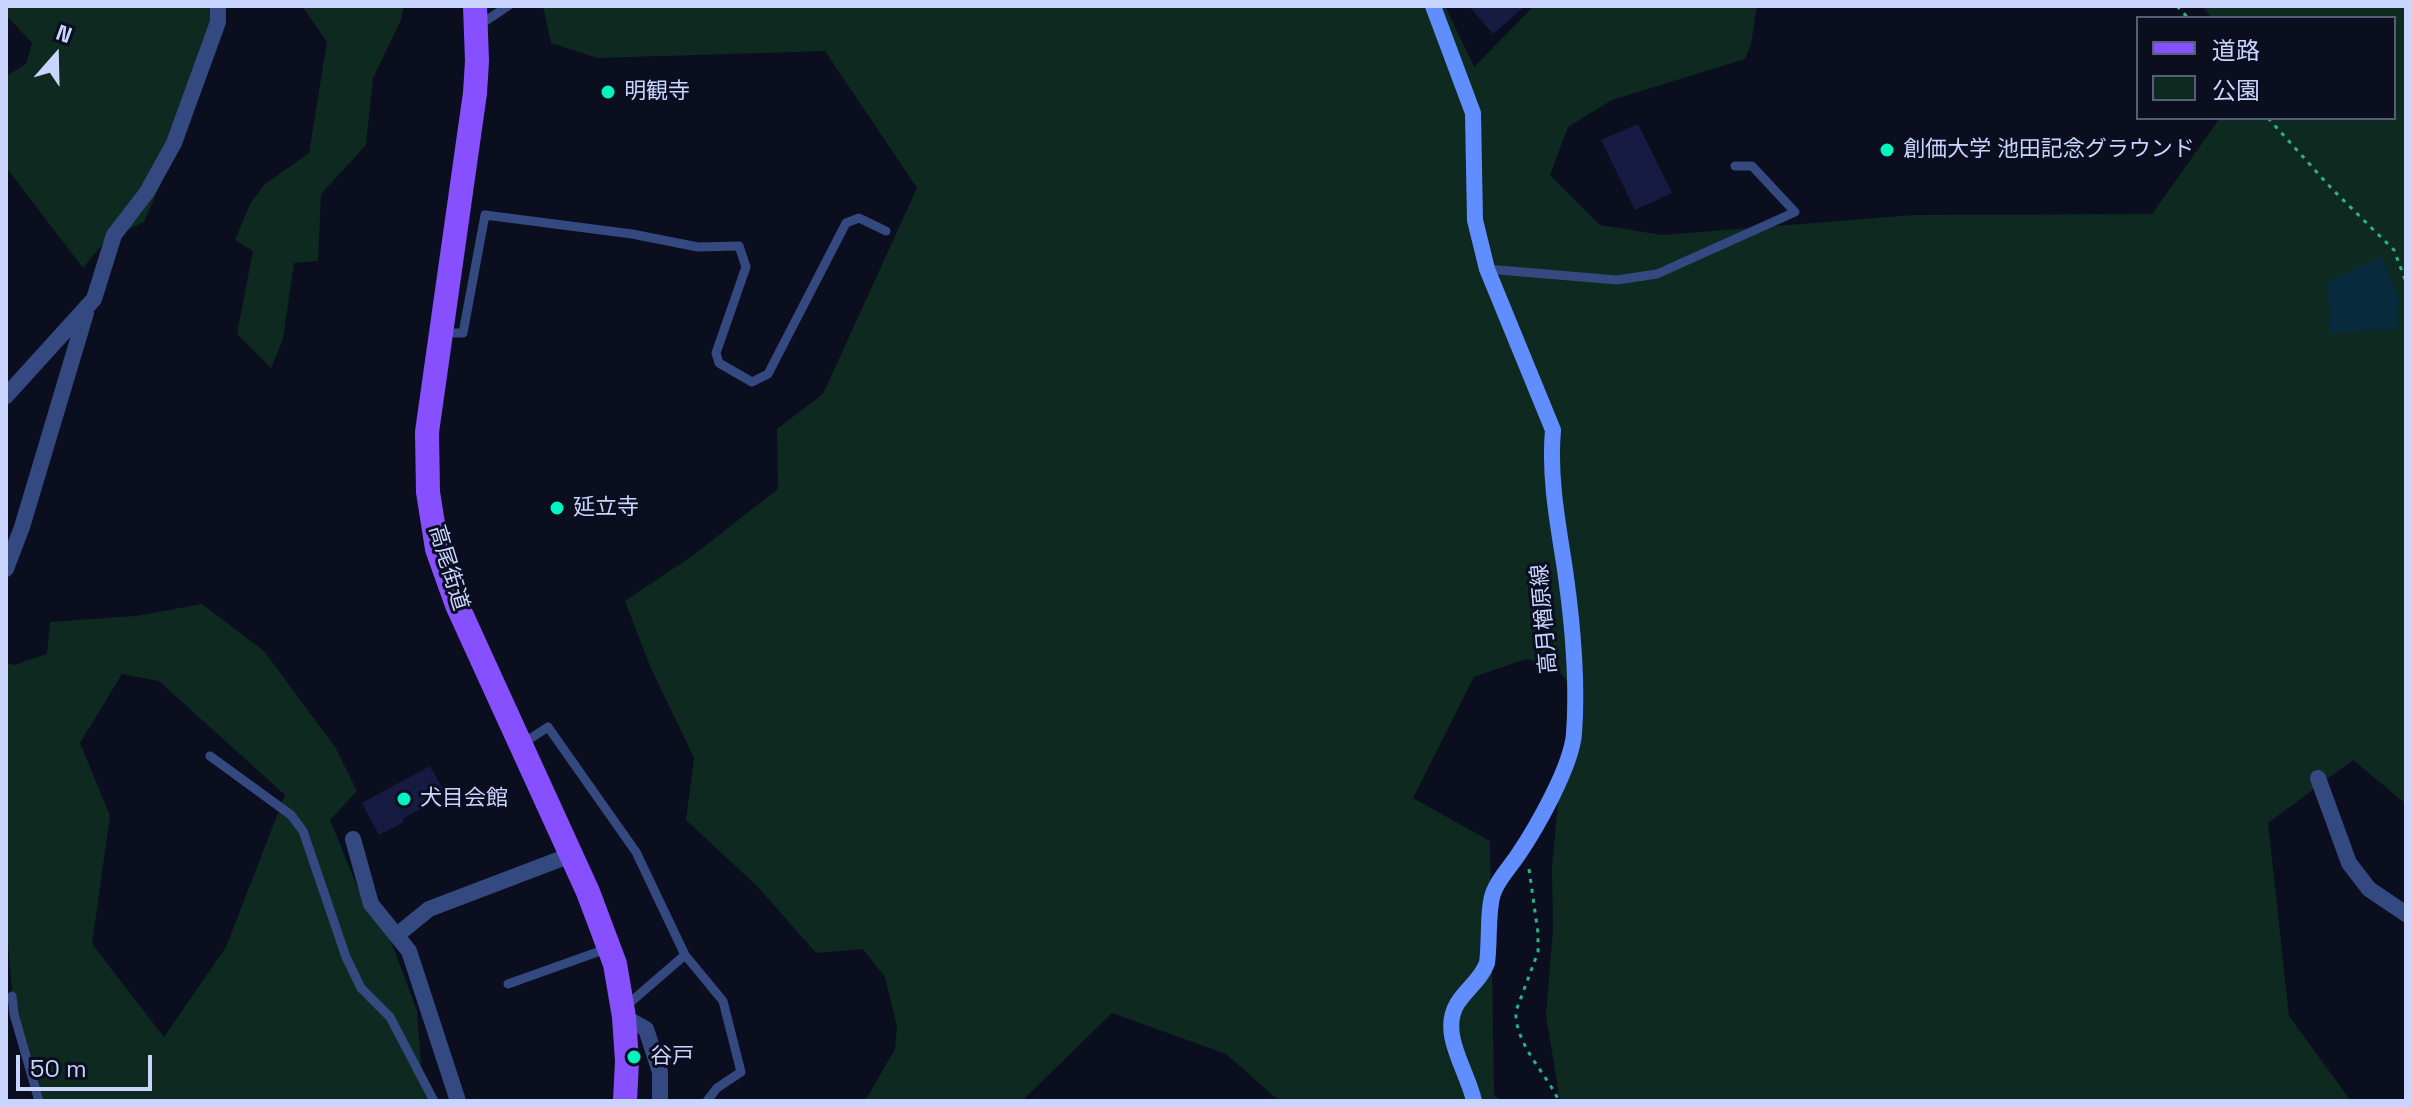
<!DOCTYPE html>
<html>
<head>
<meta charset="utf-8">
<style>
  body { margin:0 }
  #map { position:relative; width:2412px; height:1107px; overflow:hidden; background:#0b0e1f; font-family:"Space Grotesk","Noto Sans JP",sans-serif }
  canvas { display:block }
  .frame { position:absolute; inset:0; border:8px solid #c9d4ff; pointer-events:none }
  .legend { position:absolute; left:2136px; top:16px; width:260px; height:104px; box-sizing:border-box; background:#0b0e1f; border:2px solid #575d79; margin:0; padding:10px 14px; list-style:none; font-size:24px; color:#c9d4ff }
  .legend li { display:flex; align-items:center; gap:16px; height:40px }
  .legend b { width:40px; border:2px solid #575d79 }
  .north { position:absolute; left:16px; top:16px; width:80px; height:80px; -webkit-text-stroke:6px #0b0e1f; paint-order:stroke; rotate:20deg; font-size:22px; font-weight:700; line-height:32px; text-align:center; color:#c9d4ff }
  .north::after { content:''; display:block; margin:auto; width:28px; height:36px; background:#c9d4ff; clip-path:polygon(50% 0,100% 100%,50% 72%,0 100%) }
  .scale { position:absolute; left:16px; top:1055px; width:136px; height:36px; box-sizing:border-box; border:4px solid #c9d4ff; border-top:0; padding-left:10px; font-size:24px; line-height:28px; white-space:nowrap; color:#c9d4ff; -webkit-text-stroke:6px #0b0e1f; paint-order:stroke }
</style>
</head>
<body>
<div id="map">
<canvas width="2412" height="1107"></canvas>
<div class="frame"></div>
<ul class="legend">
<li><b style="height:10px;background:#8750ff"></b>道路</li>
<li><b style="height:22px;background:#0e2920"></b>公園</li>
</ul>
<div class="north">N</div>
<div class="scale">50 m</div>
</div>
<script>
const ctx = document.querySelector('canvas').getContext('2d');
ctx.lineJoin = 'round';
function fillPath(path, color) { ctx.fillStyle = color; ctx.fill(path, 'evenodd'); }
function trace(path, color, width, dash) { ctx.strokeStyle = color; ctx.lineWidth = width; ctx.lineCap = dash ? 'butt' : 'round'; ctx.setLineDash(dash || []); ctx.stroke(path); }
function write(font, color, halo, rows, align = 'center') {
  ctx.font = font + ' "Space Grotesk","Noto Sans JP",sans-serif'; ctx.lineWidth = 6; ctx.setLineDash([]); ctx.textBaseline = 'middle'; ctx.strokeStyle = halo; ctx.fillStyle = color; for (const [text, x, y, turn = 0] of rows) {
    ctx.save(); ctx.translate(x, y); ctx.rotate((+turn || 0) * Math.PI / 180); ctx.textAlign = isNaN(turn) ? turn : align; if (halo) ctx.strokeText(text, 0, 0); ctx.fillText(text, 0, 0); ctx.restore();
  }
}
const green = new Path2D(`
  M6 6H218L176 148 144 222 105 241 83 268 6 167V76L26 64 32 43 6 15Z
  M302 6H404L401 20 373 78 366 145 321 194 318 261 294 263 283 339 271 368 237 334 253 251 235 240 250 204 264 185 309 153 327 42Z
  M543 6H1445L1474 67 1534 6H1757L1751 44 1745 59 1612 100 1568 127 1550 175 1600 225 1662 235 1914 215 2152 214 2220 118H2394V18H2212L2202 6H2406V804L2353 760 2268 823 2289 1016 2351 1101H1560L1546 1015 1553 930 1552 866 1561 774 1583 699 1552 664 1526 659 1474 677 1413 798 1490 841 1494 1095 1502 1101H1279L1226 1054 1112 1013 1022 1101H865L895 1049 897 1027 885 977 863 949 816 953 757 886 686 820 694 758 650 666 625 601 692 556 778 489 777 429 823 394 917 188 825 51 597 58 551 43Z
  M202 604 264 651 335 747 357 791 330 820 364 903 388 933 417 1011 422 1078 437 1101H39L14 1014 6 918V663L14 665 47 654 50 622 136 616ZM122 674 159 681 285 795 226 947 164 1037 92 944 110 816 80 743Z`);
const water = new Path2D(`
  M2381 256 2399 298 2398 329 2330 333 2327 283Z`);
const building = new Path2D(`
  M1469 6H1525L1493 34Z
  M1638 124 1672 193 1635 210 1601 140Z
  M430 766 446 795 402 819 404 822 379 835 362 803Z`);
const path = new Path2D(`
  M2177 6 2188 18
  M2268 118 2332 189 2394 250 2406 282
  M1529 869 1538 933V952L1516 1011C1514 1043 1546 1073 1559 1101`);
const service = new Path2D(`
  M478 26 508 6
  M1487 269 1617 280 1657 274 1795 212 1752 166H1735
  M443 333H463L485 215 632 234 698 247 739 246 746 267 716 353 719 363 752 382 768 374 846 223 859 218 886 231
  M522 744 548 727 636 852 685 955 723 1001 741 1072 717 1088 707 1101
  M210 756 291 815 303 831 346 957 361 988 390 1017 434 1101
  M508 984 606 949
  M12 996 14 1014 39 1101
  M626 1006 685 955`);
const minor = new Path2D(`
  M6 396 94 299 114 235 147 192 174 143 218 22V6
  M6 569 22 527 86 313
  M2318 778 2349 863 2369 889 2406 914
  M353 839 371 904 409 951 458 1101
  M397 935 429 909 571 855
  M624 1017 646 1029 660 1072V1101`);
const secondary = new Path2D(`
  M1433 6 1473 113 1475 220 1487 269 1553 430C1549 475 1557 519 1564 563 1572 617 1578 680 1574 734 1571 767 1537 827 1518 855 1510 867 1499 878 1494 891 1487 906 1490 944 1487 963 1481 980 1466 989 1457 1004 1439 1034 1468 1071 1474 1101`);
const primary = new Path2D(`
  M475 6 477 61 475 93 427 432 428 492 437 549 457 605 588 892 615 964 624 1017 627 1061 625 1101`);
const markers = [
  [608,92,8,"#00f4c0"],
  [1887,150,8,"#00f4c0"],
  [557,508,8,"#00f4c0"],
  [404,799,8,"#00f4c0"],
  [634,1057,8,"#00f4c0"]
];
const poiNames = [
  ["明観寺",624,92],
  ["創価大学 池田記念グラウンド",1903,150],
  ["延立寺",573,508],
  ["犬目会館",420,799],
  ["谷戸",650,1057]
];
const streetNames = [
  ["高尾街道",448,568,73],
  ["高月楢原線",1545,619,-95]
];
fillPath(green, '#0e2920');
fillPath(water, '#072b3c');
fillPath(building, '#171b41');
trace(path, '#28b480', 3, [4, 6]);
trace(service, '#344980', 9);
trace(minor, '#344980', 16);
trace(secondary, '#608eff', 16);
trace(primary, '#8750ff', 24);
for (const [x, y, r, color] of markers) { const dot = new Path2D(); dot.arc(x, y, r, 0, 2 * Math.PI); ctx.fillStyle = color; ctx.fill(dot); trace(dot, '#0b0e1f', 3); }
write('22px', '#c9d4ff', '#0b0e1f', poiNames, 'left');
write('22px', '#c9d4ff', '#0b0e1f', streetNames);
</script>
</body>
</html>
